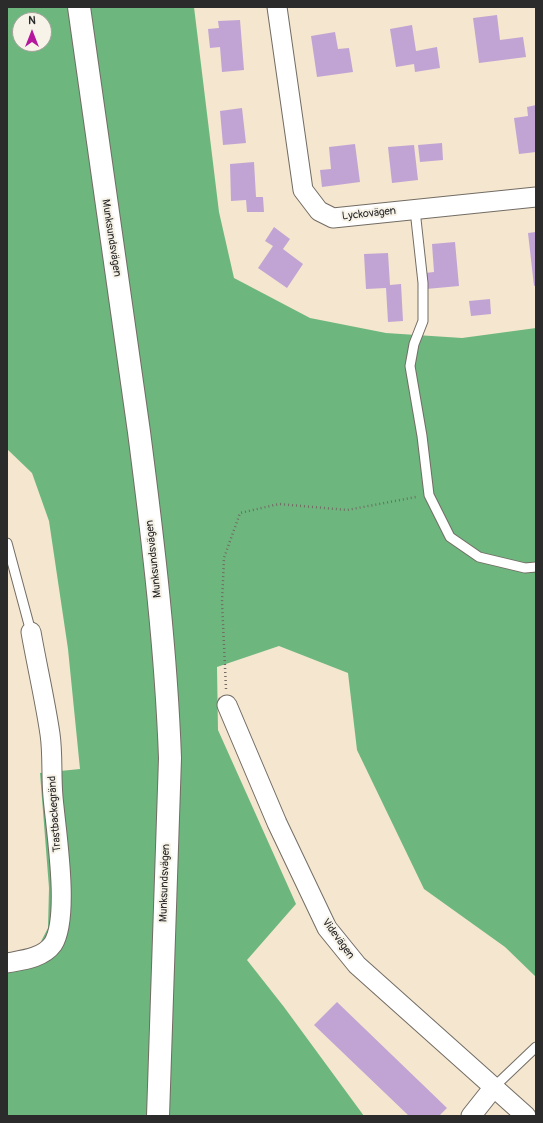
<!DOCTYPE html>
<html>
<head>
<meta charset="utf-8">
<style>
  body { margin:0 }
  #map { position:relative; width:543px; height:1123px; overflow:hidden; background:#f5e6cf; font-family:Pangolin,sans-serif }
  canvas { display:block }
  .frame { position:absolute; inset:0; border:8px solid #2b2b2b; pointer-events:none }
  .north { position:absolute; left:12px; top:12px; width:40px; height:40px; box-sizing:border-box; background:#f7f3e8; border:1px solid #a5a39c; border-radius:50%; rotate:0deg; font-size:11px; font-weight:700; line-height:16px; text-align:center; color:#2b2b2b }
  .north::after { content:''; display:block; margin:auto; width:14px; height:18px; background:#b5179e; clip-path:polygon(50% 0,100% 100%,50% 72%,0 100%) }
</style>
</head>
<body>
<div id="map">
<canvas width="543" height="1123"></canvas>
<div class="frame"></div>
<div class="north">N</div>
</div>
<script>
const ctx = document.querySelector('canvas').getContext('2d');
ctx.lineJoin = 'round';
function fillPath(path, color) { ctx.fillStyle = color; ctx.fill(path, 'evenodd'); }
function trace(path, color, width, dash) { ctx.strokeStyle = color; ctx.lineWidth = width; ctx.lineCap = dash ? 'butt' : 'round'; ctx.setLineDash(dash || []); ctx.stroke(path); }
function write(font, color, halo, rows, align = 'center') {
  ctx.font = font + ' Pangolin,sans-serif'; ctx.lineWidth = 4; ctx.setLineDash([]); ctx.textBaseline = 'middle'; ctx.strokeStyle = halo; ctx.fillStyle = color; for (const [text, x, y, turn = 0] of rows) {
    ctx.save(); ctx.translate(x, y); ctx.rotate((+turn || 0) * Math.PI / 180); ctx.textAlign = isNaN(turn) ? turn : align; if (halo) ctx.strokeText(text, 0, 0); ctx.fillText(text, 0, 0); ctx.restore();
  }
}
const forest = new Path2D(`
  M7 7H194L219 212 234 278 310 318 386 333 462 338 536 328V977L505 947 424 889 357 750 348 673 279 646 217 667 218 730 296 904 247 960 284 1007 364 1116H7V964L35 953 48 928 49 888 40 773 80 769 68 649 49 521 32 473 7 449ZM20 20H44V44H20Z`);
const building = new Path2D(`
  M497 15 500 40 523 37 526 57 479 63 473 18Z
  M240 20 244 70 222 72 220 47 210 48 208 29 219 28 218 21Z
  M412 25 416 51 437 47 440 68 415 72 414 64 396 67 390 29Z
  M335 32 338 49 349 48 353 72 317 77 311 36Z
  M536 105V152L519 154 514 118 528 116 527 107Z
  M242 108 246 143 223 145 220 111Z
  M442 143 443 160 420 162 418 145Z
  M355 144 360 182 322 187 320 170 331 169 329 147Z
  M414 145 418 180 392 183 388 147Z
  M254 162 256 197H263L264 212H247L246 200 231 201 230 164Z
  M274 227 290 239 283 249 303 264 287 288 258 268 273 246 265 241Z
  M536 232V285L534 286 528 233Z
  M455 242 459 286 426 289 425 273 434 272 432 244Z
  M388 253 390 285 401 284 403 321 388 322 386 288 366 289 364 254Z
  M490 299 491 314 471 316 469 301Z
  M337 1002 447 1108 439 1116H409L314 1025Z`);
const path = new Path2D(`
  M226 689 222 602 224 558 240 513 279 504 347 510 416 497`);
const service = new Path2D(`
  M415 210 423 283V321L414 344 410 366 422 436 429 495 450 537 479 557 525 568 536 567
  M7 543 31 632
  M494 1087 536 1047`);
const minor = new Path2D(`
  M277 7 303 190 319 211 333 218 536 197
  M227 705 277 823 327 928 357 965 526 1116
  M7 963C23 960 43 958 53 944 70 917 56 831 53 797 51 776 53 754 50 734 45 700 37 666 31 632
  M471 1116 494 1087`);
const tertiary = new Path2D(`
  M79 7C98 149 120 290 139 432 153 540 166 649 170 758L158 1116`);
const streetNames = [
  ["Lyckovägen",369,214,-6],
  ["Munksundsvägen",111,238,81],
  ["Munksundsvägen",154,559,-96],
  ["Trastbackegränd",55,814,-94],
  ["Munksundsvägen",165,883,-88],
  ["Videvägen",338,939,54]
];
fillPath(forest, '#6db77f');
fillPath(building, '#c1a4d4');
trace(service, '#726c64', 11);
trace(minor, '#726c64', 21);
trace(tertiary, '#726c64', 24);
trace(path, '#726c64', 2.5, [1, 3]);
trace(service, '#fff', 9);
trace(minor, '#fff', 19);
trace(tertiary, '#fff', 22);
write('11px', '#2b2b2b', '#f7f3e8', streetNames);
</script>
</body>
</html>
